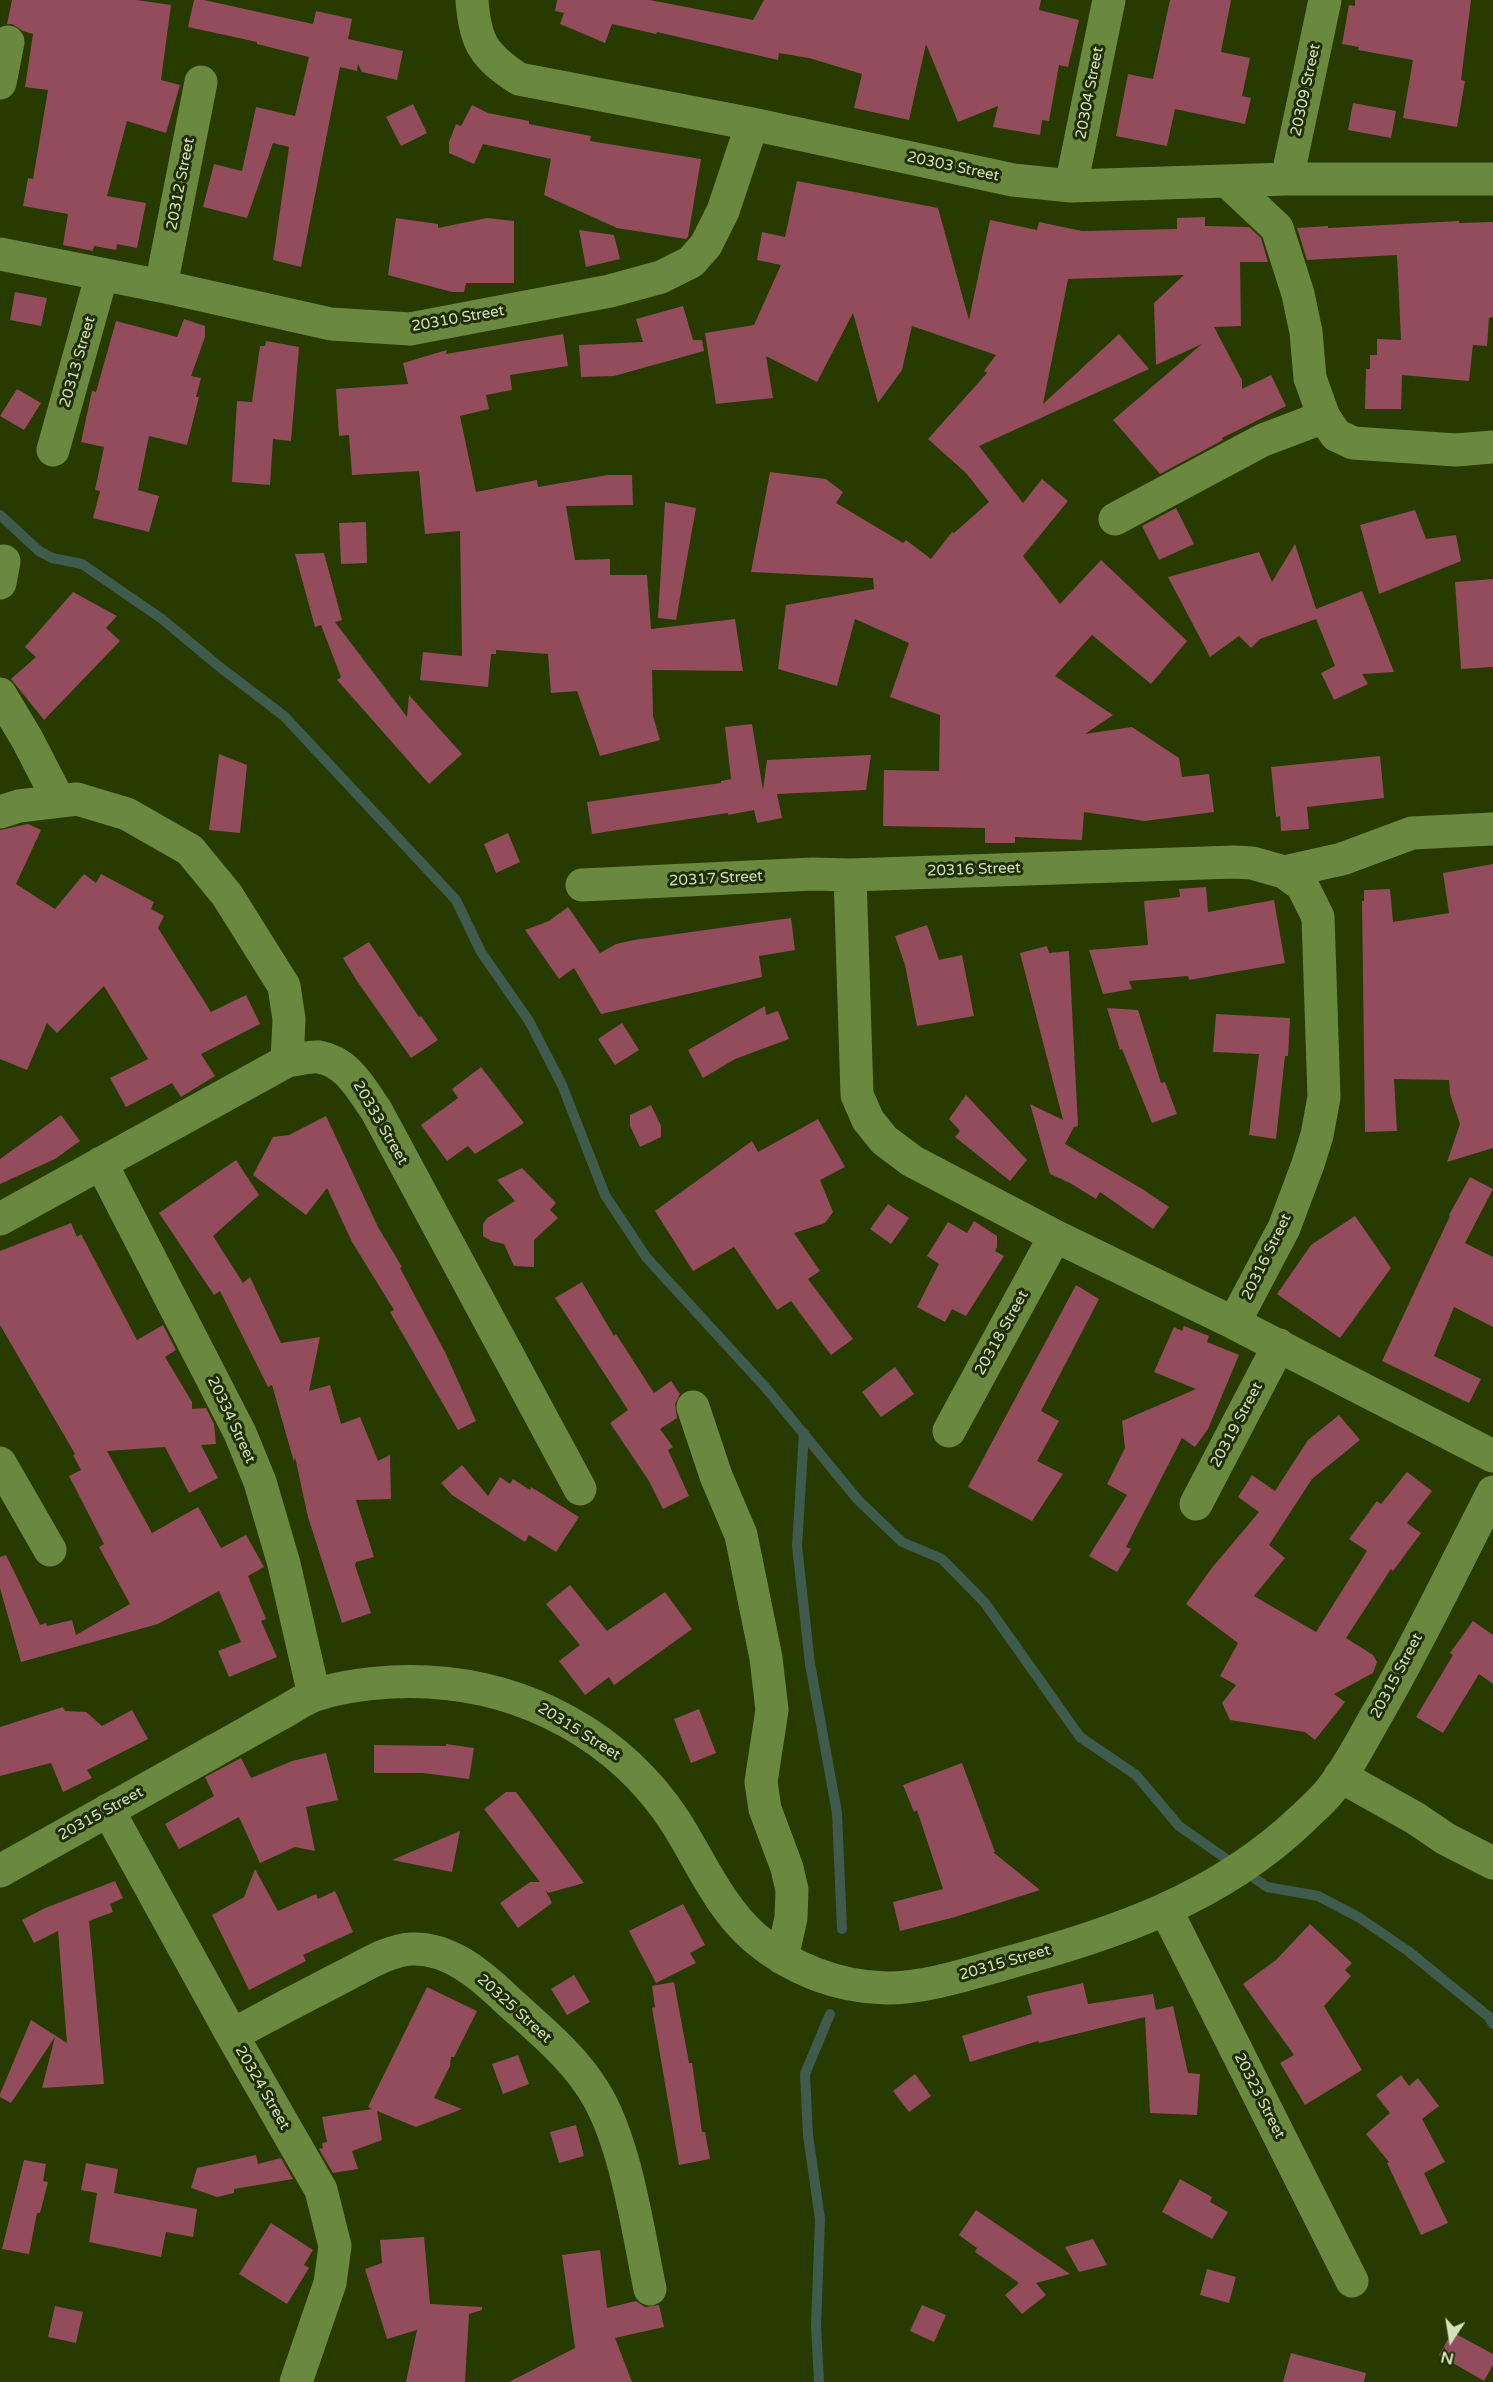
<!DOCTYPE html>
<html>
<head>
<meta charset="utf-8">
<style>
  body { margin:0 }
  #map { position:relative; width:1493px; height:2382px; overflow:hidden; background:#273a00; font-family:"Varela Round",sans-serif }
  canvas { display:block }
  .north { position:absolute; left:1421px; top:2310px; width:60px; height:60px; -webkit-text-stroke:4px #202e07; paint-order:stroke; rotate:192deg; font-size:16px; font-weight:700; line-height:24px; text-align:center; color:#d1e2bc }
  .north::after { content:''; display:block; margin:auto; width:21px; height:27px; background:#d1e2bc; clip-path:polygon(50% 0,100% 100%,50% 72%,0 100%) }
</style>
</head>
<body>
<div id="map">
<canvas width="1493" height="2382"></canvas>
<div class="north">N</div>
</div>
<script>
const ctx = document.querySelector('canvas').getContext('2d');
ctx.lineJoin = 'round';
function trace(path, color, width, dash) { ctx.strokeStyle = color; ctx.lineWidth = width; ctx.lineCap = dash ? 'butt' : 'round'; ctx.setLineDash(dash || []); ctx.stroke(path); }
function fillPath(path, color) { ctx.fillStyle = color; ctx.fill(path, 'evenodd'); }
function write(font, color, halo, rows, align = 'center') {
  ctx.font = font + ' "Varela Round",sans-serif'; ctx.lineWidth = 6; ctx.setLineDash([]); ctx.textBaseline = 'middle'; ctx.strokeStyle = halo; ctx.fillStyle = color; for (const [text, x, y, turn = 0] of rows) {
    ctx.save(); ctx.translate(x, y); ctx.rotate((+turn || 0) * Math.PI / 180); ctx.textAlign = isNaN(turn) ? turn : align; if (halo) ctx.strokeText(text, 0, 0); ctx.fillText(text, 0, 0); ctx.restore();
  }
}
const stream = new Path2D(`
  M0 515 39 551 52 558 82 564 162 619 221 668 284 716 456 900 481 952 529 1021 562 1085 605 1195 646 1257 766 1388 858 1500 902 1542 942 1559 985 1603 1080 1737 1136 1775 1179 1826 1267 1887 1318 1896 1360 1918 1408 1951 1489 2017 1493 2024
  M804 1433 797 1546 810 1664 837 1813 842 1929
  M819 2382 816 2326 820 2219 808 2135 805 2074 830 2014`);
const building = new Path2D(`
  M12 0H137L171 5 161 80 180 85 166 133 127 121 107 196 146 203 137 248 117 244 116 250 94 246 93 251 63 245 68 214 23 206 28 178 33 179 48 90 25 87 33 34 23 31 12 24H7Z
  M194 0H204L313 24 316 11 352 19 348 39 403 51 397 80 362 72 358 64 357 71 340 67 301 267 273 260 289 147 273 143 247 218 203 207 214 164 242 171 256 107 295 116 309 57 257 44V42L188 27Z
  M557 0H650L753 20 764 0H1041L1039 10 1079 20 1068 67 1059 65 1049 121 1042 120 1040 135 993 127 998 106 958 122 926 44 909 120 854 108 862 74 809 58 779 53 778 60 657 32 656 34 612 24 605 43 560 24 564 13 555 11Z
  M1170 0H1231L1221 52 1250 58 1242 96 1251 98 1245 124 1175 109 1167 146 1116 136 1128 74 1153 79Z
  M1355 0H1471L1461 80 1465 81 1457 127 1403 118 1413 60 1358 50 1359 47 1342 44 1349 5 1355 6Z
  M1353 103 1396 111 1391 138 1348 130Z
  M413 104 427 133 401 146 386 117Z
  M472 105 488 113 529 121V124L591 136 590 141 701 159 688 237 686 239 617 228 544 195 551 159 483 144 474 164 449 153V142L456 124 461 126Z
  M797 181 938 208 969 320 990 220 1037 230 1039 222 1082 231 1177 229V218L1205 217V226L1249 227 1261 238 1268 262H1240L1241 326 1214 327 1242 380V389L1271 375 1286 406 1222 438 1223 440 1160 474 1113 420 1202 344 1156 365 1154 303 1184 275 1068 279 1043 404 1119 334 1149 369 979 446 1023 503 1042 479 1068 501 1023 556 1060 604 1101 560 1187 641 1151 684 1092 635 1055 676 1113 715 1085 734 1132 727 1179 758 1182 777 1209 774 1214 812 1145 821 1084 812 1082 840 1015 837V843H985V828L883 826 884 770 939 771 940 715 890 697 909 643 855 619 837 686 778 669 786 605 874 589 873 578 751 572 770 472 826 479 843 492 836 503 903 543 906 540 931 559 952 532 954 533 989 502 966 473 928 439 987 373 984 371 996 355 912 326 902 370 878 403 853 313 817 382 766 356 773 398 716 404 705 333 754 325 781 265 757 260 762 232 785 237Z
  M396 218 438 224V228L487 218 514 221V283H466L464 292H452L388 275Z
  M1459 221V223L1493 222V317L1489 318 1487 346 1473 345 1469 381 1402 375 1401 409H1365L1366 369H1370V355H1377V339L1401 340 1397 255 1307 260 1297 228 1328 226V228Z
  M579 230 614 235 620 259 586 267Z
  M15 292 47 298 41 326 10 320Z
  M683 306 693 340H702L704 351 614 376 581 377 579 345 643 342 636 319Z
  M184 319 205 326V337L191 376 201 378 196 397H199L187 445 149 436 138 490 159 496 149 532 93 518 100 491 95 490 104 447 81 442 92 391 96 392 116 321 177 337Z
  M563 334 568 366 510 375 512 390 486 395 489 409 460 416 476 492 537 480 538 487 608 475H632L633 505 566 506 575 560 610 559V575H647L651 629 735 619 743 671 652 670 653 716 660 740 600 756 577 691 551 693 548 654 496 650V654H491L488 687 420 680 423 652 462 656 460 531 425 534 419 471 352 475 349 435 339 436 336 389 408 384 403 363 447 350 446 354Z
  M266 341 299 347 291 441 273 439 270 485 232 482 237 401 252 402 260 346H265Z
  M17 389 41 403 24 430 0 416Z
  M665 502 696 508 676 620 658 618Z
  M1176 508 1194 544 1159 560 1142 526Z
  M1415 510 1426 539 1456 535 1461 561 1379 594 1360 525Z
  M366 522 367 563 341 564 339 523Z
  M1295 544 1316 609 1362 591 1394 672 1362 674 1368 684 1334 700 1321 673 1335 666 1316 619 1260 639 1251 648 1239 636 1210 657 1168 577 1259 552 1272 582Z
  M324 553 342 620 335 622 407 717 409 695 462 754 429 784 337 680 341 677 321 625 315 627 295 554Z
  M1493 579V667L1461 669 1455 582Z
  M73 592 117 616 106 628 120 641 44 720 11 679 36 657 25 647Z
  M752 724 763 790 767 760 871 755 866 790 777 794 782 818 757 823 754 810 728 815V813L592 834 587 802 721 783V781L731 779 725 727Z
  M219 754 247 765 240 833 209 830Z
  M1380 756 1384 798 1307 807 1309 829 1281 831 1280 816 1276 817 1271 767Z
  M28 824 41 830 16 884 55 909 84 874 96 883 101 874 154 902 151 909 164 916 158 928 211 1012 246 995 260 1024 201 1054 215 1076 181 1097 172 1083 126 1107 110 1078 148 1059 104 986 57 1033 47 1023 27 1070 0 1059V830Z
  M508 833 520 862 496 873 484 844Z
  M1493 864V1148L1447 1162 1460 1124 1450 1094 1449 1080 1394 1079 1397 1131 1365 1132 1362 901H1364V890L1390 889 1393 922 1449 913 1443 873Z
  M1206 887 1208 912 1274 900 1285 963 1189 980 1188 976 1129 981 1132 989 1103 994 1089 950 1148 945 1144 901 1180 897 1179 889Z
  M568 907 600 953 616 944 634 940 791 918 795 950 759 956 762 977 601 1014 574 968 559 979 525 930 549 921Z
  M927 925 939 960 962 955 974 1016 917 1026 905 965 895 936Z
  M369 942 419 1017 421 1016 438 1040 411 1058 357 981 343 958Z
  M1047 946 1049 953 1069 951 1078 1126 1074 1127 1065 1144 1144 1190 1169 1207 1153 1229 1100 1192 1096 1199 1070 1183 1050 1174 1030 1104 1063 1120 1020 953Z
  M765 1006 766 1015 778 1011 789 1039 735 1059 703 1078 688 1050Z
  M1107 1008 1138 1010 1161 1083 1165 1082 1177 1114 1152 1123 1122 1049 1120 1050Z
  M1216 1014 1290 1018 1288 1056H1285L1276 1139 1249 1135 1259 1054 1213 1052Z
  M622 1023 639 1050 615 1065 598 1039Z
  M481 1067 524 1123 475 1154 468 1146 447 1161 421 1125 458 1098 452 1089Z
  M966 1095 1027 1160 1010 1181 955 1137 960 1131 949 1119Z
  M651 1105 661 1126V1137L640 1147 630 1126V1115Z
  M61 1115 80 1141 55 1159 0 1184V1159Z
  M326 1116 378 1227 402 1267 400 1268 445 1352 476 1421 458 1430 390 1312 394 1310 352 1242 327 1188 306 1215 253 1175 273 1137 289 1135Z
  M818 1119 845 1167 820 1180 833 1212 825 1223 794 1233 820 1271 808 1279 853 1339 831 1355 791 1301 777 1310 734 1247 693 1271 655 1211 752 1141 758 1152Z
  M236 1160 259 1195 213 1236 243 1283 250 1277 281 1343 320 1337 309 1391 330 1385 341 1424 360 1417 378 1461 390 1455 391 1499 356 1500 374 1557 356 1562 355 1565 371 1613 342 1623 308 1517 295 1457 294 1462 272 1385 268 1387 220 1291 214 1295 159 1213Z
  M522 1168 556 1203 550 1210 558 1218 534 1240V1267L514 1266 504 1244 491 1241 483 1236V1224L487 1218 515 1201 497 1180Z
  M1470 1177 1493 1189 1465 1243 1493 1257V1327L1454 1307 1434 1356 1481 1379 1469 1403 1382 1361 1450 1216 1449 1215Z
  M888 1204 909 1218 891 1244 870 1229Z
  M1355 1216 1391 1268 1340 1338 1277 1294 1311 1245Z
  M974 1221 997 1236V1247L995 1251 1004 1256 966 1316 952 1309 945 1322 917 1307 939 1264 927 1256 948 1222 967 1233Z
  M71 1223 77 1237 81 1234 137 1340 163 1325 176 1350 165 1357 192 1402V1409L206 1408 214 1424 216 1444 201 1445 218 1478 189 1493 165 1447 107 1451 152 1533 198 1507 221 1548 246 1535 264 1567 248 1576 266 1619 261 1621 277 1657 229 1677 218 1651 241 1642 219 1591 158 1624 21 1662 0 1588V1557L6 1555 40 1625 46 1623 47 1626 72 1620 76 1635 130 1604 99 1547 104 1544 69 1476 81 1470 73 1455 75 1454 0 1325V1251Z
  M582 1282 614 1336 616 1334 654 1393 671 1381 680 1394 675 1404 677 1418 660 1429 673 1447 668 1450 689 1496 663 1509 649 1481 610 1423 628 1410 555 1298Z
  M1076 1285 1099 1299 1041 1411 1059 1421 1037 1461 1063 1474 1032 1521 968 1487Z
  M1184 1326 1209 1336 1207 1342 1239 1355 1208 1429 1195 1447 1182 1438 1126 1547 1131 1549 1117 1572 1089 1556 1127 1495 1107 1484 1125 1448 1122 1421 1196 1389 1154 1372 1174 1327 1182 1331Z
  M895 1367 914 1394 881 1417 862 1392Z
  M1339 1415 1360 1440 1312 1479 1269 1545 1285 1558 1254 1596 1316 1632 1367 1551 1349 1539 1377 1501 1381 1504 1407 1472 1432 1491 1407 1523 1421 1533 1393 1571 1391 1569 1346 1638 1373 1655 1377 1662 1373 1673 1334 1694 1345 1702 1315 1740 1305 1732 1230 1720 1222 1703 1236 1685 1220 1676 1238 1643 1186 1604 1211 1569 1259 1512 1238 1497 1252 1475 1275 1491 1308 1440Z
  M462 1465 488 1496 500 1477 510 1484 513 1479 530 1490 531 1487 579 1517 556 1552 529 1535 525 1542 452 1495 441 1483Z
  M570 1585 607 1631 665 1592 692 1629 614 1685 609 1677 585 1695 559 1661 580 1645 546 1604Z
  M1473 1621 1493 1635V1684L1479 1674 1443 1733 1416 1717 1453 1655 1450 1653Z
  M63 1707 65 1711 86 1712 102 1726 132 1710 148 1739 87 1770 92 1778 63 1792 51 1763 0 1776V1727Z
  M699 1709 716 1753 691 1763 674 1719Z
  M446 1744 474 1748 469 1779 423 1773H374V1745L446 1746Z
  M326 1753 338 1800 306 1807 315 1851 295 1847 260 1863 239 1817 179 1849 165 1824 214 1796 205 1777 241 1758 251 1778 292 1761Z
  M962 1763 995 1852H993L1040 1890 955 1917 900 1931 893 1902 943 1889 917 1810 914 1812 903 1785Z
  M506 1792H516L584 1883 548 1893 545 1889 552 1903 518 1928 500 1903 530 1882H540L484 1809Z
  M460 1831 452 1872 392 1860Z
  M255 1869 278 1911 316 1894 318 1899 335 1891 353 1932 303 1955 306 1961 249 1990 212 1915 244 1897Z
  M115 1881 123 1898 110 1904 113 1912 89 1921 104 2084 42 2088 55 2037 11 2103 0 2097V2094L31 2020 67 2043 58 1931 34 1943 22 1920 45 1908Z
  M683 1904 705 1945 690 1953 696 1963 656 1983 629 1931Z
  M1310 1924 1352 1963 1345 1970 1351 1976 1324 2006 1362 2070 1305 2105 1280 2063 1294 2055 1243 1984 1276 1960Z
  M574 1975 590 2002 567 2015 551 1989Z
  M674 1982 689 2063H692L702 2132H705L710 2159 679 2165 652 2008 655 2007 652 1986Z
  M1083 1983 1088 2004 1153 1994 1156 2010 1173 2006 1188 2073 1200 2074 1197 2115 1150 2113 1145 2017 1039 2043 1038 2041 970 2062 962 2036 1032 2014 1027 1996Z
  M427 1987 477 2011 454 2057H451L450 2066 434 2098 462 2109 416 2127 377 2111 382 2140 352 2151 358 2169 333 2173 319 2149 323 2148 322 2143 327 2142 322 2117 372 2109 368 2107Z
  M518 2055 529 2084 503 2094 492 2064Z
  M915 2074 931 2096 909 2112 893 2091Z
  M1401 2075 1409 2086 1418 2078 1439 2106 1422 2119 1445 2162 1424 2173 1448 2223 1421 2235 1387 2163 1389 2162 1366 2134 1390 2113 1376 2095Z
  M576 2125 584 2156 559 2163 550 2132Z
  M256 2155 258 2164 281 2158 293 2179 234 2189V2193L217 2197 191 2188 197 2168Z
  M24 2160 46 2164 43 2181 48 2182 40 2213H37L29 2254 2 2249Z
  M86 2163 118 2169 114 2193 197 2209 193 2237 166 2232 161 2257 89 2242 97 2193 81 2190Z
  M1180 2179 1212 2197 1210 2202 1228 2212 1212 2239 1162 2212Z
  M976 2210 1070 2274 1036 2283 1046 2295 1022 2314 1005 2295 1019 2283 975 2252 977 2248 959 2235Z
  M271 2223 313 2250 304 2265 309 2268 287 2304 239 2274Z
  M424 2237 430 2304 482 2307V2310L469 2314 465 2382H406L417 2330 387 2339 365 2269 382 2263 380 2240Z
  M1093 2239 1107 2265 1079 2272 1065 2247Z
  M600 2250 607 2308 636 2301 645 2307 659 2305 664 2327 615 2338 632 2382H509L575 2348 562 2255Z
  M1207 2269 1236 2277 1229 2303 1200 2295Z
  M922 2305 946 2315 934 2342 910 2331Z
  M55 2306 83 2312 76 2343 48 2337Z
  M1452 2332 1493 2354V2365L1484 2381 1439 2355Z
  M1291 2353 1366 2373 1364 2382H1283Z`);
const minor = new Path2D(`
  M472 0C475 43 484 56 519 79L752 124 1013 180 1071 186 1287 179H1491
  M0 83 8 42
  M1287 179 1325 0
  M1228 182 1277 228 1298 294 1306 332 1310 378 1324 417 1336 435 1353 443 1456 450 1493 447
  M1071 186 1109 0
  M0 254 161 286 331 324 410 329 610 291 661 277 691 262 706 245 723 211 752 124
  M161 286 201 82
  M53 450 102 274
  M1115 519 1263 440 1324 417
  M0 583 4 561
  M0 694 27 739 59 801
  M0 812 19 806 77 799 127 814 190 850 227 895 284 986 289 1019 287 1061
  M1284 872 1342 859 1412 833 1493 829
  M850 875 857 1095 868 1120 884 1140 912 1161 1055 1236 1234 1323
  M582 885 813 874 850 875 1234 862 1252 863 1284 872 1302 885 1318 917 1324 1097 1317 1135 1308 1164 1284 1228 1234 1323 1493 1456
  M101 1163 240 1433 260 1482 284 1564 314 1695
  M0 1219 287 1061C297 1060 310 1056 319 1057 348 1062 361 1089 376 1110L580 1489
  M693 1407 716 1476 741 1535 766 1658 772 1710 761 1782 765 1809 787 1868 792 1890 791 1918 782 1958
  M949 1431 1055 1236
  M0 1463 50 1550
  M1196 1504 1279 1345
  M1340 1776 1415 1818 1446 1839 1493 1863
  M108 1810 232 2035 321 2190 335 2246 330 2283 296 2382
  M0 1871C72 1830 144 1790 216 1750 238 1738 260 1725 282 1713 293 1707 304 1699 315 1695 348 1684 394 1680 428 1682 527 1687 620 1737 675 1821 700 1860 719 1907 755 1938 791 1969 838 1987 886 1988 926 1988 968 1974 1007 1963 1117 1932 1217 1900 1302 1819 1311 1810 1321 1802 1329 1792 1349 1768 1363 1738 1379 1711 1420 1640 1455 1565 1493 1492
  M1166 1910 1352 2281
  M232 2035C269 2015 307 1995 344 1976 364 1966 389 1950 411 1949 448 1947 480 1974 505 1998 533 2024 566 2050 588 2082 625 2132 637 2227 650 2289`);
const streetNames = [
  ["20309 Street",1306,90,-78],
  ["20304 Street",1090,93,-79],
  ["20303 Street",953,167,12],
  ["20312 Street",181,184,-79],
  ["20310 Street",458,319,-10],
  ["20313 Street",78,362,-74],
  ["20316 Street",974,870,-2],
  ["20317 Street",716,879,-3],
  ["20333 Street",380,1123,60],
  ["20316 Street",1267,1257,-64],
  ["20318 Street",1002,1333,-61],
  ["20334 Street",231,1420,65],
  ["20319 Street",1237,1425,-62],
  ["20315 Street",1397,1676,-62],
  ["20315 Street",579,1732,32],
  ["20315 Street",101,1814,-29],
  ["20315 Street",1005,1963,-16],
  ["20325 Street",514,2009,42],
  ["20324 Street",262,2088,60],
  ["20323 Street",1259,2096,63]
];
trace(stream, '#3f5b4d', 10);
fillPath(building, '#924c5c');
trace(minor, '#6b883f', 33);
write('15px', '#d1e2bc', '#202e07', streetNames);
</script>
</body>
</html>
